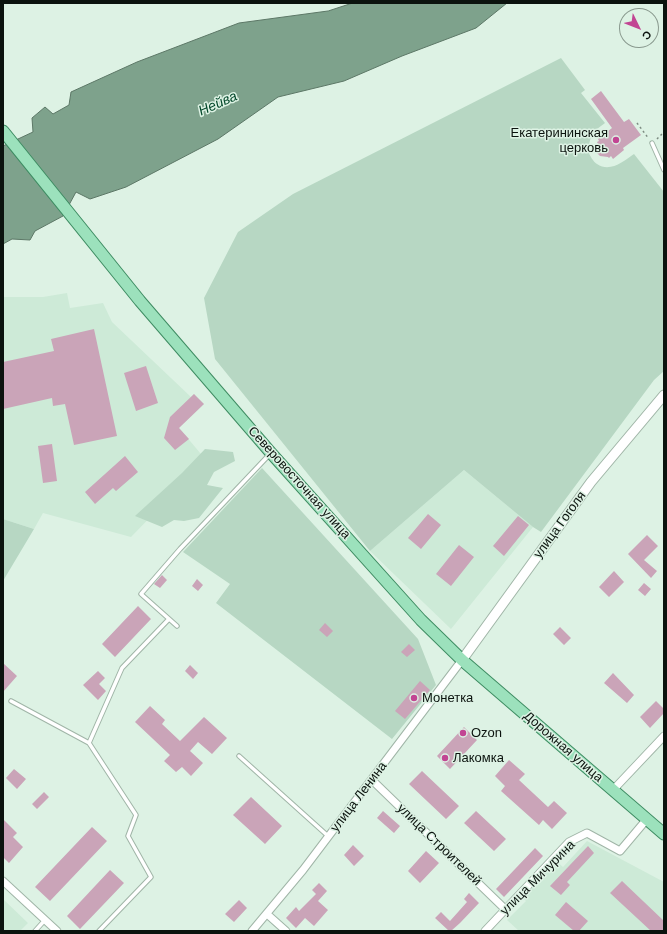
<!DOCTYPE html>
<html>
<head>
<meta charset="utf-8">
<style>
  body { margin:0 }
  #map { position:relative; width:667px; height:934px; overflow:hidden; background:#ddf2e4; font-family:Arial,sans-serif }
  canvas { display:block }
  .frame { position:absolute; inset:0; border:4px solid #0b130e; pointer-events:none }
  .north { position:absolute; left:619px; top:8px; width:40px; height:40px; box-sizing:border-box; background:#ddf2e4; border:1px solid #89998e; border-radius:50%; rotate:133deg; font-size:11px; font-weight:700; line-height:16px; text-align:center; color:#0b130e }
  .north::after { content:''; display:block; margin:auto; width:14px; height:18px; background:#c24593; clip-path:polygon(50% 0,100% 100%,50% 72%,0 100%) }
</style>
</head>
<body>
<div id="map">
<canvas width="667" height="934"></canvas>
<div class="frame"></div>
<div class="north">С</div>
</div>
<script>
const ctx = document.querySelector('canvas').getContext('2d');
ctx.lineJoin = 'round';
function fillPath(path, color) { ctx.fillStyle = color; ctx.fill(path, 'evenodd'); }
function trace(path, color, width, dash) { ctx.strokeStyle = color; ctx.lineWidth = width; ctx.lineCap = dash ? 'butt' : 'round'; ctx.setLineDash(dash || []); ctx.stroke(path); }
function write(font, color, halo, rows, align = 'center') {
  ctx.font = font + ' Arial,sans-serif'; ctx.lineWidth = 3; ctx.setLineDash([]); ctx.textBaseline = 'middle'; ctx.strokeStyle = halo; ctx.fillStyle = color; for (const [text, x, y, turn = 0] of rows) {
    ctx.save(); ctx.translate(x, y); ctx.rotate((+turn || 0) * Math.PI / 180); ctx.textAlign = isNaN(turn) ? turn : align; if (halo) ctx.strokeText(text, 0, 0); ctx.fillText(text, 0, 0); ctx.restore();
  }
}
const built = new Path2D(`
  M67 293 70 308 103 303 112 322 191 397 194 394 204 404 184 423H175L206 460 131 537 43 513 34 529 3 519V297H43Z
  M464 470 533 527 451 629 370 551Z
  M587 841 664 882V931H519L507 920 526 901 521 896 555 860 563 867Z
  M3 899 28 923 20 931H3Z`);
const green = new Path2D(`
  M561 58 585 90 581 93 605 123C592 132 590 136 588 152 590 155 593 162 597 164 610 173 624 161 634 154L664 192V371L654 380 541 532 533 527 464 470 370 551 215 359 204 298 238 232 293 194Z
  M205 449 233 452 235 461 214 472 207 485 223 488 199 518 184 521 174 520 162 527 135 516 182 473Z
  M262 468 418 639 436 685 392 739 216 603 230 584 183 552Z
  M3 519 34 529 3 581Z`);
const water = new Path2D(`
  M353 3H507L476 28 402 56 344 81 278 97 218 139 126 187 90 199 76 192 63 216 35 231 30 240 12 239 3 244V146L33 132 32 118 45 107 53 114 69 105 71 92 137 62 239 23 328 11Z`);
const building = new Path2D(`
  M601 91 624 122 629 119 641 135 623 148 624 150 613 159 611 156 609 158 608 157 600 156 596 152 598 144 597 142 599 141 598 139 612 128 591 99Z
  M94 329 117 436 74 445 65 404 53 406 52 398 3 409V362L54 351 51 339Z
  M146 366 158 403 136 411 124 373Z
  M194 394 204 404 179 428 189 439 175 450 164 438 170 417Z
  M52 444 57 481 43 483 38 446Z
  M125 456 138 472 116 491 113 488 95 504 85 492Z
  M428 514 441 525 421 549 408 538Z
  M518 516 529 525 504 556 493 546Z
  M647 535 658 546 644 560 657 571 651 578 628 554Z
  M459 545 474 557 451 586 436 574Z
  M614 571 624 582 609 597 599 587Z
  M162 575 167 580 160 588 154 584Z
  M197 579 203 585 198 591 192 586Z
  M644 583 651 589 645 596 638 590Z
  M138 606 151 619 115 657 102 644Z
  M325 623 333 631 327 637 319 630Z
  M560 627 571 638 564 645 553 634Z
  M409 644 415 650 407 657 401 652Z
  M3 663 17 676 3 692Z
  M190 665 198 673 193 679 185 671Z
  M98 671 105 678 99 684 106 691 98 700 83 685Z
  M613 673 634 695 627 703 604 683Z
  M420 681 430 690 405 719 395 711Z
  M656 701 664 709V713L650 728 640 717Z
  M150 706 165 720 162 724 180 741 204 717 227 738 212 754 198 742 190 751 203 763 191 776 182 767 176 772 164 761 170 755 135 722Z
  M464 727 477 740 450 769 437 756Z
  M509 760 525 774 519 780 548 807 554 801 567 813 552 829 543 820 539 825 501 791 505 786 495 776Z
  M14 769 26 779 17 789 6 778Z
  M422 771 459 806 446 819 409 784Z
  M44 792 49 797 37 809 32 804Z
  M251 797 282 826 265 844 233 815Z
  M383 811 400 826 394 833 377 818Z
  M476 811 506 839 494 851 464 823Z
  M3 819 17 833 13 837 23 847 9 863 3 857Z
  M92 827 107 841 50 901 35 887Z
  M353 845 364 856 354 866 344 855Z
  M588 846 594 853 567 882 570 885 561 895 550 886Z
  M535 848 543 856 504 897 496 889Z
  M426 851 439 863 420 883 408 871Z
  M110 870 124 883 80 929 67 916Z
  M622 881 664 921V931H651L610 893Z
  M319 883 327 891 318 901 328 910 314 926 305 918 296 928 286 918 296 907 299 911 316 894 312 890Z
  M469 893 479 903 460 923 451 931H449L435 918 441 912 450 921 467 902 464 899Z
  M239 900 247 908 234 922 225 914Z
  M566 902 588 921 579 931H574L555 915Z`);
const path = new Path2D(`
  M637 123 649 139
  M657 139 664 132`);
const service = new Path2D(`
  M652 143 664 170
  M177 626 141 594 180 549 269 455
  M11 701 89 743 136 815 128 836 151 877 99 931
  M89 743 122 668 169 619
  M239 756 328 836
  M35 931 45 920`);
const minor = new Path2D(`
  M372 780 506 910
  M613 790 664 736
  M3 881 57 931
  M267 914 286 931
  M252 931 303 870 462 660
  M485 931 569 842 587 833 620 851 647 819`);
const tertiary = new Path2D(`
  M462 660 591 482 664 395`);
const primary = new Path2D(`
  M3 131 140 301 271 453 421 620 462 660 664 834`);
const markers = [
  [616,140,4,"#c24593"],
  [414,698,4,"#c24593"],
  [463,733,4,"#c24593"],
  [445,758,4,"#c24593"]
];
const poiNames = [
  ["Екатерининская",608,133,"right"],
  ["церковь",608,148,"right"],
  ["Монетка",422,698],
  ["Ozon",471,733],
  ["Лакомка",453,758]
];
const streetNames = [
  ["Северовосточная улица",299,483,48],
  ["улица Гоголя",560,525,-54],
  ["Дорожная улица",563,747,41],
  ["улица Ленина",359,797,-53],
  ["улица Строителей",439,845,44],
  ["улица Мичурина",538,878,-45]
];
const waterNames = [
  ["Нейва",218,104,-24]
];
fillPath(built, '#cdead7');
fillPath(green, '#b7d7c3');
fillPath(water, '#7ea28c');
trace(water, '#5c7766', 1);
fillPath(building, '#caa4b8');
trace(service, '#a0b5a7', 5.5);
trace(minor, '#a0b5a7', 9);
trace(tertiary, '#a0b5a7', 11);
trace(primary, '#3e8c62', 13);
trace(path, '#7c8b81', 1.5, [2, 3]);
trace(service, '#fff', 3.5);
trace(minor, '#fff', 7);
trace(tertiary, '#fff', 9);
trace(primary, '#9ce1bc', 11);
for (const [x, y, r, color] of markers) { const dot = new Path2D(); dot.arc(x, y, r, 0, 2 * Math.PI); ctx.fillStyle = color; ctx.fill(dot); trace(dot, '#ddf2e4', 1.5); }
write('13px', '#0b130e', '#ddf2e4', poiNames, 'left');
write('13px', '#0b130e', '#ddf2e4', streetNames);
write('italic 14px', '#03482a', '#ddf2e4', waterNames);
</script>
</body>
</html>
